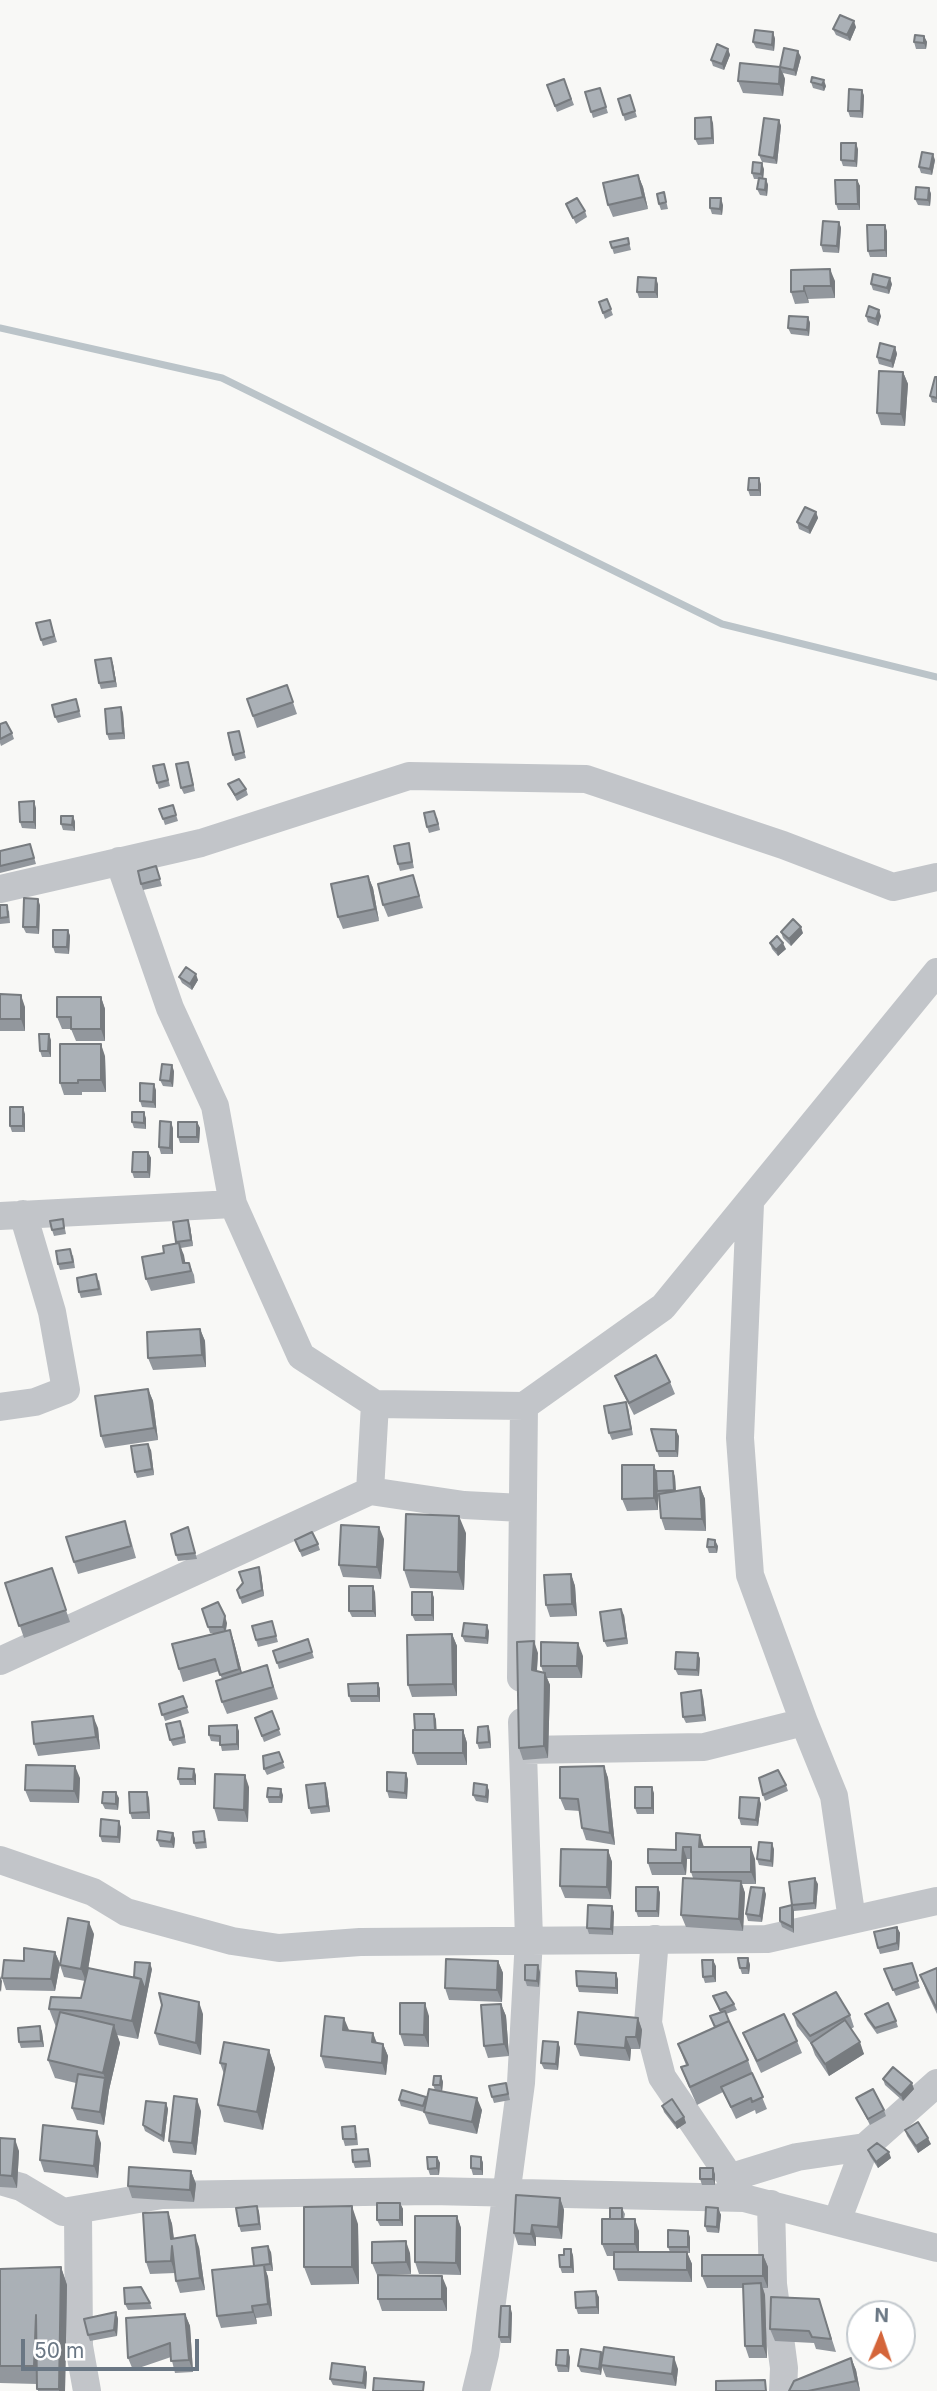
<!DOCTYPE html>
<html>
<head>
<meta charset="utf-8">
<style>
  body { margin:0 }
  #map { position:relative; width:937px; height:2391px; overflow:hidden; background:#f8f8f6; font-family:Inter,sans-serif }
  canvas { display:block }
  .north { position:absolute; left:846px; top:2300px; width:70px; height:70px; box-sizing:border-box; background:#fff; border:2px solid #c3c9ce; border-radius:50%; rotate:2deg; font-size:19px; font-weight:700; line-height:28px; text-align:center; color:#6a7784 }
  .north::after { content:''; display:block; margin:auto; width:24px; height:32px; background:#d4653a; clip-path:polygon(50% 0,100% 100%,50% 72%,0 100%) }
  .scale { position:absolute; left:21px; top:2339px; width:178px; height:32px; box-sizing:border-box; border:4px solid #6a7784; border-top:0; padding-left:9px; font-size:21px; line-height:24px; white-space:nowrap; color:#6a7784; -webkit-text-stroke:5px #fff; paint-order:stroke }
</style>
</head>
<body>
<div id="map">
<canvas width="937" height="2391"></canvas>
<div class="north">N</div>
<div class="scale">50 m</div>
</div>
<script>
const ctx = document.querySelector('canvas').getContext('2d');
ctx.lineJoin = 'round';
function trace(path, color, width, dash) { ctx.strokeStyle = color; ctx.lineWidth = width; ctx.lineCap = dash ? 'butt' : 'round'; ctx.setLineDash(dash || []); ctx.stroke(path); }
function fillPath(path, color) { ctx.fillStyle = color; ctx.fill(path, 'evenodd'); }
const stream = new Path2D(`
  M0 328 222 378 722 624 937 677`);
const minor = new Path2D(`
  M0 889 201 843 409 776 586 779 783 845 893 887 937 877
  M750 1204 740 1438 750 1575 804 1722
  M0 1216 233 1204
  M375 1404 524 1406
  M0 1407 35 1402 66 1390 52 1312 23 1214
  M370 1491 464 1505 522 1508
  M0 1661 370 1491 375 1404 301 1356 233 1204 215 1106 170 1008 119 861
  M521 1678 524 1406 663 1307 937 972
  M523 1750 704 1747 804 1722 834 1796 852 1920
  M0 1860 93 1892 126 1912 232 1941 279 1948 360 1942 767 1939 937 1901
  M655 1939 648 2023 662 2077 744 2198
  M732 2177 797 2157 865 2147
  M0 2181 21 2187 63 2212 162 2195 431 2191 744 2198 937 2248
  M771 2204 773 2284 784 2368 783 2391
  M78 2212 79 2346 87 2391
  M837 2221 865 2147 937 2083
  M476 2391 485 2354 521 2083 529 1939 522 1722`);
const wall = new Path2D(`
  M856 27 850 41 836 35 833 29Z
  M773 32 775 39 774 51 756 48 753 42Z
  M924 36 927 42 926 49H916L914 42Z
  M728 49 730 55 724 70 713 66 711 60Z
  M801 57 796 76 783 73 785 79 783 96 743 93 738 81 780 67Z
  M564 79 574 105 557 112 547 85Z
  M811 82 826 86 824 91 813 88Z
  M600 88 608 113 593 118 585 92Z
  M862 90 864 96 863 118 850 117 848 111Z
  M630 95 637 117 625 121 618 99Z
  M779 120 781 126 777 164 762 162 759 155Z
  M713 123 714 144 698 145 695 139Z
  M858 149 857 167 843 166 841 160Z
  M935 160 932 175 921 173 919 167Z
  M764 169 763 179H766L768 185 767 196 760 195 757 189 759 179H754L752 173Z
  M638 175 643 187 648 209 613 217 608 205Z
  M857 180 860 186V210H838L836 204Z
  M929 188 931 194 930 206 918 205 915 199Z
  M664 192 668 209 661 210 659 204Z
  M566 204 585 211 587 217 576 224Z
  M723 205 722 215 712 214 710 208Z
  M839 222 841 228 839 253 823 252 821 245Z
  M887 231V257H870L868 251Z
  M628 238 631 250 614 254 610 242Z
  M791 270 835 281V298L808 299 809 303 795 304 791 292Z
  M658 284V298H639L637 292Z
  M871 284H892L889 294 873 290Z
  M607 299 613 315 605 319 599 302Z
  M866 316H881L878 326 868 322Z
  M808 317 810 323 809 336 791 334 788 328Z
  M895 347 897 354 893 368 879 364 877 357Z
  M903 372 908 384 905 426 881 425 877 413Z
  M937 377V403L932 402 930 396Z
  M761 484V496H750L748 490Z
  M816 512 818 518 810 534 799 529 797 522Z
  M50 620 57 642 43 646 41 640Z
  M111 658 113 664 117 687 101 689 99 683Z
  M287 685 297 714 257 728 247 699Z
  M76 699 81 717 58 723 55 717Z
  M123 713 125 739 109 740 107 734Z
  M0 724 12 733 14 739 1 746 0 743Z
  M239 731 246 758 235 761 233 755Z
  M190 768 195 791 184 794 181 788Z
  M166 770 170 786 159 789 157 783Z
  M228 784 246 789 248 795 237 801Z
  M173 805 178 821 165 825 163 819Z
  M36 808V829L22 828 20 822Z
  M73 816 75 822V831L63 830 61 824Z
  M437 817 440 830 429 833 427 827Z
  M409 843 414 868 400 871 398 864Z
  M32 850 36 864 0 873V851Z
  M156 866 162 886 143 890 141 884Z
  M368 876 373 888 379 921 343 929 338 917Z
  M417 887 423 908 388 917 383 905Z
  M0 905 9 911 10 923 0 924Z
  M40 905 39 934 26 933 23 927Z
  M68 930 70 936 69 954 55 953 53 947Z
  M781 932 803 933 791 946 783 938Z
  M770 943 786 949 778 956 772 949Z
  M179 977 198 980 192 990 182 983Z
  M0 994 25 1007V1031H0Z
  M101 997 105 1009V1041H76L71 1029H62L57 1017Z
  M51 1040V1057H42L40 1051Z
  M105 1056 106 1092H82V1095H64L60 1083Z
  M174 1071 173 1087 163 1086 160 1080Z
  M156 1090V1108L142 1107 140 1101Z
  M25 1114V1132H12L10 1126Z
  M146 1118V1129L134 1128 132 1122Z
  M197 1122 200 1128 199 1143H180L178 1137Z
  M173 1128V1154H161L159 1147Z
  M148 1152 151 1158 150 1178H134L132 1172Z
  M63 1219 66 1234 54 1236 52 1230Z
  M190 1226 193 1246 181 1248 185 1263H189L194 1275 195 1283 151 1291 146 1279 164 1253 176 1244V1242Z
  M73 1255 75 1268 60 1270 58 1264Z
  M99 1280 102 1295 81 1298 79 1292Z
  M200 1329 205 1341 206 1367 153 1370 148 1358Z
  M615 1376 670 1382 675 1394 634 1415 620 1388Z
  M148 1389 153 1401 158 1440 105 1448 101 1436Z
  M628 1408 633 1435 612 1440 609 1433Z
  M679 1436 678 1457H659L657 1451Z
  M151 1450 154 1475 137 1478 135 1472Z
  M654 1465 656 1471H673L675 1477 676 1491 700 1487 705 1499 706 1531 665 1530 661 1518 658 1495V1510L627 1511 622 1499Z
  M188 1527 197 1559 178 1561 176 1555Z
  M129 1533 136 1558 78 1574 74 1562Z
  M466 1533 464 1590 410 1588 404 1570Z
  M384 1539 381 1579 343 1577 339 1565Z
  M295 1540 318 1544 320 1550 302 1557Z
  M718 1546 717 1553H709L707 1547Z
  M52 1568 70 1622 24 1638 5 1583Z
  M261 1573 264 1596 242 1604 237 1590Z
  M571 1574 575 1586 577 1616 550 1617 546 1605Z
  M375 1592 376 1617H352L349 1611Z
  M432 1592 434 1598V1621H415L412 1615Z
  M202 1609 227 1623 226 1631 230 1630 234 1642 242 1673 267 1665 278 1699 227 1714 222 1702V1679L219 1671 183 1682 179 1669 217 1633H210Z
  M624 1615 628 1644 607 1647 604 1641Z
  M272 1621 278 1642 258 1647 256 1640Z
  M489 1631 488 1644 465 1642 462 1636Z
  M452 1634 457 1646V1696L412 1697 408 1685Z
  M308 1639 314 1658 279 1669 273 1651Z
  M538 1653 537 1671 543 1672 541 1666 583 1656 582 1678H547L550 1685 548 1758 523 1760 519 1748Z
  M698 1653 700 1659 699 1676 678 1675 675 1669Z
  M378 1683 380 1689V1702H351L349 1696Z
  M183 1696 189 1713 165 1721 159 1704Z
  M703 1697 706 1721 686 1723 683 1717Z
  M272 1711 281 1735 264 1742 255 1718Z
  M434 1714 436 1720V1730H463L467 1743V1765H417L413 1753 415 1730Z
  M183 1727 186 1743 173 1746 170 1740Z
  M98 1728 100 1749 38 1756 34 1744Z
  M239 1731V1750L222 1751 220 1742 211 1741 209 1735Z
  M490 1732 491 1748 479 1749 477 1743Z
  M279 1752 285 1768 267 1775 264 1769Z
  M604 1766 608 1778 615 1845 586 1840 582 1828 580 1811 565 1810 560 1798Z
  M196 1775V1785H180L178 1779Z
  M80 1778 79 1803 30 1802 25 1790Z
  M408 1779 407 1799 389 1798 387 1791Z
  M325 1783 327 1789 330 1812 311 1814 309 1808Z
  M487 1785 489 1791 488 1803 476 1801 473 1795Z
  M786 1785 788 1791 765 1801 763 1795Z
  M249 1787 248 1822 218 1821 214 1808Z
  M654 1793V1814H637L635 1808Z
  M283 1795 282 1803H269L267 1797Z
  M119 1798 118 1810 105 1809 102 1803Z
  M149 1798 150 1819H132L130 1813Z
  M759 1798 761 1804 758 1826 741 1825 739 1818Z
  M121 1827 120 1843 102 1842 100 1836Z
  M173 1833 175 1839 174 1848 160 1847 157 1840Z
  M676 1833 704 1847 755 1859 756 1884H742L745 1893 743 1931 686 1927 681 1915 693 1878 691 1872V1859H687L686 1875H652L648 1863 676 1850Z
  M206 1838 207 1848 196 1849 194 1843Z
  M774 1849 773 1867 759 1865 757 1859Z
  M608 1850 612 1862 611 1899 565 1898 560 1886Z
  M818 1884 816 1909 794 1911V1933L782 1927 780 1921 792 1905Z
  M658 1887 660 1893 659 1917H638L636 1911Z
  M766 1894 762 1922 748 1921 746 1914Z
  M614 1912 613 1935 589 1934 587 1928Z
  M897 1927 900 1933 899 1950 880 1954 878 1948Z
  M94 1934 88 1970 134 1977 152 1969 138 2039 117 2035 120 2043 109 2090 104 2125 77 2120 72 2108 76 2083 55 2078 48 2060 56 2027 49 2009 81 1998 85 1981 64 1977 60 1965Z
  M55 1952 60 1964 55 1991 6 1990 2 1978 24 1961Z
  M748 1958 750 1965 749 1974H742L740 1968Z
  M498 1961 503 1973 502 2002 449 2000 445 1988Z
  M912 1963 920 1988 896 1996 886 1975Z
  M716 1966V1982L705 1983 703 1977Z
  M937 1968V2014L927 1993 920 1975Z
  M540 1972 539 1987 527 1986 525 1980Z
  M618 1979V1994L579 1992 577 1986Z
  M713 1996 734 2004 737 2010 726 2014 748 2060 754 2078 767 2109 756 2114 755 2110 736 2119 723 2092 697 2105 688 2085 681 2067 686 2065 678 2044 715 2028 720 2012Z
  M501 2004 506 2016 509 2056 488 2058 484 2046Z
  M203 2014 201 2055 159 2045 155 2033Z
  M793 2014 850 2015 854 2027 851 2029 864 2054 829 2076 815 2055 811 2044 797 2026Z
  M865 2014 896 2021 898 2027 877 2034 867 2020Z
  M429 2016V2047L404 2046 400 2034Z
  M638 2018 642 2030 640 2049H631L630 2061 580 2056 575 2044Z
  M40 2026 42 2032 44 2047 21 2048 19 2042Z
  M373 2033 377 2043 383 2044 388 2056 386 2075 325 2068 321 2056Z
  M743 2033 797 2041 802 2053 761 2073 748 2045Z
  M558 2042 560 2048 558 2070 544 2069 541 2063Z
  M269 2050 275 2068 263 2130 224 2122 218 2105 224 2074 220 2063Z
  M441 2076 443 2082 442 2091 482 2110 477 2134 429 2124 424 2112 401 2106 399 2100 426 2097 427 2100 435 2090 433 2085Z
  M883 2079 914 2089 903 2101 885 2085Z
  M506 2083 510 2100 494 2103 492 2097Z
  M856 2098 884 2110 886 2116 870 2125Z
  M166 2103 168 2109 164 2142 145 2131 143 2125Z
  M662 2106 684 2117 686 2123 677 2129 664 2112Z
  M201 2111 196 2155 173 2153 169 2141Z
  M905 2130 931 2144 918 2153 907 2136Z
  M357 2133 358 2145 345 2146 343 2139Z
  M0 2138 19 2151 17 2188 0 2187Z
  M101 2143 98 2178 44 2172 40 2160Z
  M868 2150 891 2158 878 2168 870 2156Z
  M370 2156 371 2167 355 2168 353 2162Z
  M437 2157 440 2163 439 2175H430L428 2169Z
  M481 2157 483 2163V2175H473L471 2168Z
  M191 2171 196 2184 194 2202 132 2198 128 2186Z
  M715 2174V2185H702L700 2179Z
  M560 2198 564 2210 562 2239 536 2237V2246L518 2245 514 2233Z
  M400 2203 403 2209V2226H380L377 2220Z
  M257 2206 259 2212 261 2230 241 2232 239 2226Z
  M622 2208 625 2214 624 2219 639 2231V2252H670L668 2247 690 2237V2253H687L692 2264V2282L618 2281 614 2269V2256H607L602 2244 610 2219Z
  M718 2208 721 2215 719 2233 707 2232 705 2226Z
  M168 2212 172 2224 174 2238 199 2247 205 2290 180 2293 176 2281 175 2273 150 2274 146 2262Z
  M457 2216 461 2228V2275L419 2274 415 2262Z
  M358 2224 359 2284 311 2285 304 2267Z
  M271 2252 273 2271H266L268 2277 272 2316 256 2318 257 2324 221 2328 217 2316 254 2266Z
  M410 2253 411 2274 377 2275 372 2263Z
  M573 2255 574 2273H562L560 2267Z
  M763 2255 768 2267V2288H763L765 2295 767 2358H749L745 2346 743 2288H707L702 2276Z
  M61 2267 67 2285 65 2391H38L37 2384 0 2383V2269Z
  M447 2288V2311H382L378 2299Z
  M599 2297V2314H578L576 2308Z
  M819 2299 836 2352 816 2349 814 2343 775 2341 770 2329Z
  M150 2303 152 2309 128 2310 125 2304Z
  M116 2312 118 2319 117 2336 90 2341 88 2335Z
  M512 2313 511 2343H501L499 2337Z
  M185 2314 190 2326 193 2372 175 2373 171 2357 133 2370 128 2358Z
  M601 2352 603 2356 678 2369 676 2386 606 2377 602 2367 601 2375 581 2372 578 2366Z
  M570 2357 569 2372H558L556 2365Z
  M851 2358 856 2370 860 2391H789Z
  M365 2367 367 2373 366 2389 333 2385 330 2379Z`);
const shadedWall = new Path2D(`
  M854 21 856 27 850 41 847 35Z
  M773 32 775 39 774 51 772 45Z
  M924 36 927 42 926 49 924 43Z
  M728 49 730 55 724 70 722 64Z
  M798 51 801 57 796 76 794 70Z
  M780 67 785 79 783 96 779 84Z
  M824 80 826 86 824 91 822 85Z
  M862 90 864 96 863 118 861 111Z
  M711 117 713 123 714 144 712 138Z
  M779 120 781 126 777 164 774 158Z
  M856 143 858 149 857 167 855 161Z
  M933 154 935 160 932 175 930 169Z
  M762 163 764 169 763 180 761 174Z
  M638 175 643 187 648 209 643 197Z
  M766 179 768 185 767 196 765 190Z
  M857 180 860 186V210L858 204Z
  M929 188 931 194 930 206 928 200Z
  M721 198 723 205 722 215 720 209Z
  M839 222 841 228 839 253 837 246Z
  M885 225 887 231V257L885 250Z
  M830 269 835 281V298L831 286Z
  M656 278 658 284V298L655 292Z
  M890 278 892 284 889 294 887 288Z
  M804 286 808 299 809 303 804 291Z
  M879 310 881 316 878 326 876 319Z
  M808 317 810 323 809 336 807 330Z
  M895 347 897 354 893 368 891 361Z
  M903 372 908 384 905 426 901 414Z
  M759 478 761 484V496L759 490Z
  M816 512 818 518 810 534 808 528Z
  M111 658 113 664 117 687 115 681Z
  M121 707 123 713 125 739 123 733Z
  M34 801 36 808V829L34 822Z
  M73 816 75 822V831L72 825Z
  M368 876 373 888 379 921 375 909Z
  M38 899 40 905 39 934 37 927Z
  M801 927 803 933 791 946 789 939Z
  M68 930 70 936 69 954 67 947Z
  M783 943 786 949 778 956 776 950Z
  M196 974 198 980 192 990 190 984Z
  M21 995 25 1007V1031L21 1019Z
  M101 997 105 1009V1041L101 1029Z
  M49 1034 51 1040V1057L48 1051Z
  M101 1044 105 1056 106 1092 101 1080Z
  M172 1065 174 1071 173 1087 170 1081Z
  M154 1084 156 1090V1108L153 1102Z
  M23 1107 25 1114V1132L23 1126Z
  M144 1112 146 1118V1129L144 1123Z
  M171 1122 173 1128V1154L170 1148Z
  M197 1122 200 1128 199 1143 197 1137Z
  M148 1152 151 1158 150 1178 148 1172Z
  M188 1220 190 1226 193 1246 191 1240Z
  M179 1243 184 1255 187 1272 183 1263Z
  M200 1329 205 1341 206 1367 202 1355Z
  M148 1389 153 1401 158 1440 154 1428Z
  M676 1430 679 1436 678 1457 676 1451Z
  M148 1444 151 1450 154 1475 152 1469Z
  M654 1465 658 1477 657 1491 658 1495V1510L654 1498Z
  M673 1471 675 1477 676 1496 674 1490Z
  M700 1487 705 1499 706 1531 702 1519Z
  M459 1516 466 1533 464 1590 458 1572Z
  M379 1527 384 1539 381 1579 377 1567Z
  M715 1540 718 1546 717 1553 715 1547Z
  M259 1567 261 1573 264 1596 262 1590Z
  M571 1574 575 1586 577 1616 572 1604Z
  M373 1586 375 1592 376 1617 373 1611Z
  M432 1592 434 1598V1621L432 1615Z
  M621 1609 624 1615 628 1644 626 1638Z
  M225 1616 227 1623 225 1633 223 1627Z
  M487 1625 489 1631 488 1644 486 1638Z
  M230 1630 234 1642 244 1681 239 1669Z
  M452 1634 457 1646V1696L453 1684Z
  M534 1641 538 1653 536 1682 532 1670Z
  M578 1643 583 1656 582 1678 577 1666Z
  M698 1653 700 1659 699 1676 697 1670Z
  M545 1673 550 1685 548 1758 544 1746Z
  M378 1683 380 1689V1702L378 1696Z
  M701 1690 703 1697 706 1721 703 1715Z
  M434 1714 436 1720 437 1736 435 1730Z
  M93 1716 98 1728 100 1749 96 1737Z
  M237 1725 239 1731V1750L237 1744Z
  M488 1726 490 1732 491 1748 489 1742Z
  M463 1730 467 1743V1765L463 1753Z
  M75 1766 80 1778 79 1803 74 1791Z
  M604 1766 608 1778 615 1845 610 1833Z
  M194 1769 196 1775V1785L193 1779Z
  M406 1773 408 1779 407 1799 405 1793Z
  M245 1775 249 1787 248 1822 244 1810Z
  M325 1783 327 1789 330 1812 327 1806Z
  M487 1785 489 1791 488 1803 486 1797Z
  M652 1787 654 1793V1814L652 1808Z
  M281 1789 283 1795 282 1803 280 1797Z
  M116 1792 119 1798 118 1810 116 1804Z
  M147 1792 149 1798 150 1819 148 1812Z
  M759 1798 761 1804 758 1826 756 1820Z
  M119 1821 121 1827 120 1843 118 1837Z
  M173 1833 175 1839 174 1848 171 1842Z
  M700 1835 704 1847V1859L699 1847Z
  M772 1843 774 1849 773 1867 771 1861Z
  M683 1847 687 1859 686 1875 682 1863Z
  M751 1847 755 1859 756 1884 751 1872Z
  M608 1850 612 1862 611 1899 607 1887Z
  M815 1878 818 1884 816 1909 814 1903Z
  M741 1881 745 1893 743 1931 739 1919Z
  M658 1887 660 1893 659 1917 657 1911Z
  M764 1888 766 1894 762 1922 760 1916Z
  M792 1905 794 1911V1933L792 1927Z
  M612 1906 614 1912 613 1935 611 1929Z
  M89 1922 94 1934 86 1981 81 1969Z
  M897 1927 900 1933 899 1950 897 1943Z
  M55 1952 60 1964 55 1991 51 1979Z
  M748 1958 750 1965 749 1974 747 1968Z
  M713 1960 716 1966V1982L713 1976Z
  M498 1961 503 1973 502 2002 497 1990Z
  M150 1963 152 1969 138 2039 132 2021 141 1979Z
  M538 1965 540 1972 539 1987 537 1981Z
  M616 1973 618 1979V1994L616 1988Z
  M0 1976 2 1981 1 1992 0 1990Z
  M199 2002 203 2014 201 2055 196 2043Z
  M425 2003 429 2016V2047L424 2035Z
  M501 2004 506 2016 509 2056 504 2044Z
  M344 2018 349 2030H343Z
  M638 2018 642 2030 640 2049 636 2037Z
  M114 2025 120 2043 109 2090 104 2125 100 2112 105 2078 103 2073Z
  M40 2026 42 2032 44 2047 41 2041Z
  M373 2033 377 2045 372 2042Z
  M626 2037 631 2049 630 2061 625 2048Z
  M558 2042 560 2048 558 2070 556 2064Z
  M860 2042 864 2054 829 2076 825 2064Z
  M383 2044 388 2056 386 2075 382 2063Z
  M269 2050 275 2068 263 2130 257 2112Z
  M441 2076 443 2082 442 2092 440 2085Z
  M912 2083 914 2089 903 2101 901 2095Z
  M477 2098 482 2110 477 2134 472 2122Z
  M197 2099 201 2111 196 2155 192 2143Z
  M166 2103 168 2109 164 2142 162 2136Z
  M684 2117 686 2123 677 2129 675 2123Z
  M97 2131 101 2143 98 2178 94 2166Z
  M928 2138 931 2144 918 2153 916 2146Z
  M15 2139 19 2151 17 2188 12 2176Z
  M368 2149 370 2156 371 2167 369 2161Z
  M889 2152 891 2158 878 2168 876 2162Z
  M437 2157 440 2163 439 2175 437 2168Z
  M481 2157 483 2163V2175L481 2169Z
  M713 2168 715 2174V2185L713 2179Z
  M191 2171 196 2184 194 2202 190 2190Z
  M560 2198 564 2210 562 2239 558 2227Z
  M400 2203 403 2209V2226L400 2220Z
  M257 2206 259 2212 261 2230 259 2224Z
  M352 2206 358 2224 359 2284 352 2267Z
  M718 2208 721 2215 719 2233 717 2227Z
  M168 2212 172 2224 175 2251 171 2239Z
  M457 2216 461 2228V2275L456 2263Z
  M635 2219 639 2231V2256L635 2244Z
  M532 2225 536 2237V2246L531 2234Z
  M688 2231 690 2237V2253L688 2247Z
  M195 2235 199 2247 205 2290 200 2278Z
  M406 2241 410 2253 411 2274 406 2262Z
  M172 2246 175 2273 171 2261Z
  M268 2246 271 2252 273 2271 270 2264Z
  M571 2249 573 2255 574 2273 571 2267Z
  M687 2252 692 2264V2282L687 2270Z
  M763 2255 768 2267V2288L763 2276Z
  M264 2265 268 2277 272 2316 268 2304Z
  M61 2267 67 2285 65 2391H59V2389Z
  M442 2276 447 2288V2311L442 2299Z
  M761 2283 765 2295 767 2358 763 2346Z
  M596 2291 599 2297V2314L597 2307Z
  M252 2306 256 2318 257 2324 253 2312Z
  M510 2306 512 2313 511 2343 509 2337Z
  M116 2312 118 2319 117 2336 114 2330Z
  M185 2314 190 2326 193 2372 189 2360Z
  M36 2315 41 2384 34 2366Z
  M568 2350 570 2357 569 2372 567 2366Z
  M601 2352 603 2358 601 2375 599 2369Z
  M674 2357 678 2369 676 2386 672 2374Z
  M851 2358 856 2370 860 2391 856 2381Z
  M365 2367 367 2373 366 2389 363 2383Z`);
const building = new Path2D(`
  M840 15 854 21 847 35 833 29Z
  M755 30 773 32 772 45 753 42Z
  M915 35 924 36V43L914 42Z
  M717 44 728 49 722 64 711 60Z
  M784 48 798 51 794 70 780 67Z
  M740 63 780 67 779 84 738 81Z
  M812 77 824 80 822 85 811 82Z
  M564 79 571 99 555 106 547 85Z
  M600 88 606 107 591 112 585 92Z
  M849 89 862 90 861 111H848Z
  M630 95 635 111 623 115 618 99Z
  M711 117 712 138 695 139V118Z
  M764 118 779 120 774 158 759 155Z
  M841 143H856L855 161 841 160Z
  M922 152 933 154 930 169 919 167Z
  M753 162 762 163 761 174 752 173Z
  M638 175 643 197 608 205 603 183Z
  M759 178 766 179 765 190 757 189Z
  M835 180H857L858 204H836Z
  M916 187 929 188 928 200 915 199Z
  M664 192 666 202 659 204 657 194Z
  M577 198 585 211 573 218 566 204Z
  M710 198H721L720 209 710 208Z
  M823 221 839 222 837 246 821 245Z
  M867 225H885V250L868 251Z
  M628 238 629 244 612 248 610 242Z
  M830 269 831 286H804V291L791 292V270Z
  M873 274 890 278 887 288 871 284Z
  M638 277 656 278 655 292H637Z
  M607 299 611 309 603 313 599 302Z
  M869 306 879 310 876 319 866 316Z
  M789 316 808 317 807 330 788 328Z
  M880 343 895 347 891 361 877 357Z
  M879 371 903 372 901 414 877 413Z
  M935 377H937V398L930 396Z
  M749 478H759V490H748Z
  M805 507 816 512 808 528 797 522Z
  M50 620 54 636 41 640 36 623Z
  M111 658 115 681 99 683 95 660Z
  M287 685 293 702 253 716 247 699Z
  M76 699 79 711 55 717 52 705Z
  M121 707 123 733 107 734 105 709Z
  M6 722 12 733 0 739V724Z
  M239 731 244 752 233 755 228 733Z
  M188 762 193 785 181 788 176 764Z
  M164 764 168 780 157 783 153 766Z
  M239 779 246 789 235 795 228 784Z
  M34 801V822H20L19 802Z
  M173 805 176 815 163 819 159 809Z
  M434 811 438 824 427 827 424 813Z
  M61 816H73L72 825 61 824Z
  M409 843 412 862 398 864 394 846Z
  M30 844 34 858 0 866V851Z
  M156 866 160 879 141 884 138 871Z
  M413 875 419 896 383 905 378 884Z
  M368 876 375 909 338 917 331 884Z
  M24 898 38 899 37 927H23Z
  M0 905H7L8 917 0 918Z
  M793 919 801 927 789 939 781 932Z
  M53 930H68L67 947H53Z
  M777 936 783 943 776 950 770 943Z
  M186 967 196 974 190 984 179 977Z
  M0 994 21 995V1019H0Z
  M57 997H101V1029H71V1017H57Z
  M39 1034H49L48 1051H40Z
  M60 1044H101V1080H78V1083H60Z
  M162 1064 172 1065 170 1081 160 1080Z
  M140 1083 154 1084 153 1102 140 1101Z
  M10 1107H23V1126H10Z
  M132 1112H144V1123L132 1122Z
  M160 1121 171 1122 170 1148 159 1147Z
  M178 1122H197V1137H178Z
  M133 1152H148V1172H132Z
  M63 1219 64 1228 52 1230 50 1221Z
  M188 1220 191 1240 176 1242 173 1222Z
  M179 1243 183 1263H189L191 1271 146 1279 142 1257 164 1253 163 1246Z
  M70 1249 73 1262 58 1264 56 1251Z
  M96 1274 99 1289 79 1292 77 1278Z
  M200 1329 202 1355 148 1358 147 1332Z
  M656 1355 670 1382 629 1403 615 1376Z
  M148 1389 154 1428 101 1436 95 1396Z
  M626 1402 631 1429 609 1433 604 1406Z
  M651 1429 676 1430V1451H657Z
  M148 1444 152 1469 135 1472 131 1446Z
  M622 1465H654V1498L622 1499Z
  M656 1471H673L674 1490 657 1491Z
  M700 1487 702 1519 661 1518 659 1494Z
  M406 1514 459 1516 458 1572 404 1570Z
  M125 1521 131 1546 74 1562 66 1537Z
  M341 1525 379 1527 377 1567 339 1565Z
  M188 1527 195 1553 176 1555 171 1534Z
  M312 1532 318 1544 300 1551 295 1540Z
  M708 1539 715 1540V1547H707Z
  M259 1567 262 1590 240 1598 237 1590 243 1583 239 1572Z
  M52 1568 66 1610 19 1626 5 1583Z
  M571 1574 572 1604 546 1605 544 1575Z
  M349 1586H373V1611H349Z
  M412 1592H432V1615H412Z
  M218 1602 225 1616 223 1627H208L202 1609Z
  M621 1609 626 1638 604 1641 600 1612Z
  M272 1621 276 1636 256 1640 252 1626Z
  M464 1623 487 1625 486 1638 462 1636Z
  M230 1630 239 1669 220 1675 215 1659 179 1669 172 1644Z
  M452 1634 453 1684 408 1685 407 1635Z
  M308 1639 312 1652 277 1663 273 1651Z
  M534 1641 532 1670 545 1673 544 1746 519 1748 517 1642Z
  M541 1642 578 1643 577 1666H541Z
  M676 1652 698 1653 697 1670 675 1669Z
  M267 1665 273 1687 222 1702 216 1681Z
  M378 1683V1696H349L348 1684Z
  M701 1690 703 1715 683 1717 681 1693Z
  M183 1696 187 1707 162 1715 159 1704Z
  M272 1711 279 1729 262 1736 255 1718Z
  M414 1714H434L435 1730H415Z
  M93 1716 96 1737 34 1744 32 1722Z
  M180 1721 184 1737 170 1740 166 1724Z
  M237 1725V1744L220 1745V1736L209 1735V1726Z
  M488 1726 489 1742 477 1743 478 1727Z
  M413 1730H463V1753H413Z
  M279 1752 283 1762 264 1769 263 1756Z
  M26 1765 75 1766 74 1791 25 1790Z
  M604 1766 610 1833 582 1828 578 1799 560 1798V1767Z
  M179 1768 194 1769 193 1779H178Z
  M778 1770 786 1785 763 1795 759 1778Z
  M387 1772 406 1773 405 1793 387 1791Z
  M215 1774 245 1775 244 1810 214 1808Z
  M325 1783 327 1806 309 1808 306 1785Z
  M474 1783 487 1785 486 1797 473 1795Z
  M635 1787H652V1808H635Z
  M268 1788 281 1789 280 1797H267Z
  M103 1792H116V1804L102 1803Z
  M129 1792H147L148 1812 130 1813Z
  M740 1797 759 1798 756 1820 739 1818Z
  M101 1819 119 1821 118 1837 100 1836Z
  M158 1831 173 1833 171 1842 157 1840Z
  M204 1831 205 1842 194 1843 193 1832Z
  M676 1833 700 1835 699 1847H751V1872H691V1847H683L682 1863H648V1849L676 1850Z
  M759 1842 772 1843 771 1861 757 1859Z
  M561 1849 608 1850 607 1887 560 1886Z
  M683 1878 741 1881 739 1919 681 1915Z
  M815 1878 814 1903 792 1905 789 1882Z
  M636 1887H658L657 1911H636Z
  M751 1887 764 1888 760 1916 746 1914Z
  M588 1905 612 1906 611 1929 587 1928Z
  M792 1905V1927L780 1921V1908Z
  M68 1918 89 1922 81 1969 60 1965Z
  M897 1927V1943L878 1948 874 1932Z
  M24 1948 55 1952 51 1979 2 1978 4 1960 24 1961Z
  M738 1958H748L747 1968H740Z
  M446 1959 498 1961 497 1990 445 1988Z
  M702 1960H713V1976L703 1977Z
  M135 1962 150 1963 145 1990 141 1979 134 1977Z
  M912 1963 918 1981 893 1990 884 1969Z
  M525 1965H538L537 1981 525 1980Z
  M88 1968 141 1979 132 2021 82 2011 49 2009 51 1997 81 1998Z
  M937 1968V2009L920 1975Z
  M576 1971 616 1973V1988L577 1986Z
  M726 1992 734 2004 720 2010 713 1996Z
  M836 1992 850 2015 810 2036 793 2014Z
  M159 1993 199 2002 196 2043 155 2033 162 2005Z
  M400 2003H425L424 2035 400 2034Z
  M888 2003 896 2021 875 2028 865 2014Z
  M501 2004 504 2044 484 2046 481 2005Z
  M725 2011 729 2021 715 2027 710 2016Z
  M60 2012 114 2025 103 2073 48 2060Z
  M578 2012 638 2018 636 2037H626L625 2048 575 2044Z
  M784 2014 797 2041 757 2061 743 2033Z
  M325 2016 344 2018 343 2030 373 2033 372 2042 383 2044 382 2063 321 2056Z
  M845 2020 860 2042 825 2064 811 2043Z
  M729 2021 748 2060 690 2087 681 2067 688 2065 678 2044Z
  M40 2026 41 2041 19 2042 18 2028Z
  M543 2041 558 2042 556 2064 541 2063Z
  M224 2042 269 2050 257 2112 218 2105 226 2064 220 2063Z
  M893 2067 912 2083 901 2095 883 2079Z
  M752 2073 763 2097 752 2102 751 2098 731 2107 721 2087Z
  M78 2074 105 2078 100 2112 72 2108Z
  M434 2076H441L440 2085H433Z
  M506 2083 508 2094 492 2097 489 2086Z
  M429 2089 477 2098 472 2122 424 2112Z
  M873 2089 884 2110 868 2119 856 2098Z
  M402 2090 426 2097 423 2106 399 2100Z
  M174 2096 197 2099 192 2143 169 2141Z
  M672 2099 684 2117 675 2123 662 2106Z
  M146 2101 166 2103 162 2136 143 2125Z
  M918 2122 928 2138 916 2146 905 2130Z
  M43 2125 97 2131 94 2166 40 2160Z
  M355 2126 356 2139H343L342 2127Z
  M0 2138 15 2139 12 2176 0 2175Z
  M877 2143 889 2152 876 2162 868 2150Z
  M368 2149 369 2161 353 2162 352 2150Z
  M471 2156 481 2157V2169L471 2168Z
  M427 2157H437V2168L428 2169Z
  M129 2167 191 2171 190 2190 128 2186Z
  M700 2168H713V2179H700Z
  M516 2195 560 2198 558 2227 532 2225 531 2234 514 2233Z
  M377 2203H400V2220H377Z
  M257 2206 259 2224 239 2226 236 2208Z
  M352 2206V2267H304V2207Z
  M706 2207 718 2208 717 2227 705 2226Z
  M610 2208H622V2219H610Z
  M168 2212 171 2239 195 2235 200 2278 176 2281 172 2246 171 2261 146 2262 143 2213Z
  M415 2216H457L456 2263 415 2262Z
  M602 2219H635V2244H602Z
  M668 2230 688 2231V2247H668Z
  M406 2241V2262L372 2263V2242Z
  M268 2246 270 2264 254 2266 252 2248Z
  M564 2249H571V2267H560L559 2255H564Z
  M614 2252H687V2270L614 2269Z
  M702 2255H763V2276H702Z
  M264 2265 268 2304 252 2306 253 2312 217 2316 212 2270Z
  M61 2267 59 2389H37L36 2315 34 2366H0V2269Z
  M378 2275 442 2276V2299H378Z
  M761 2283 763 2346H745L743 2284Z
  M141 2287 150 2303 125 2304 124 2288Z
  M596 2291 597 2307 576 2308 575 2292Z
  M771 2297 819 2299 831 2339 812 2337 809 2331 770 2329Z
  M501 2306H510L509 2337H499Z
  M116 2312 114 2330 88 2335 84 2319Z
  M185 2314 189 2360 171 2361 170 2343 128 2358 126 2318Z
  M604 2347 674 2357 672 2374 601 2365Z
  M581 2349 601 2352 599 2369 578 2366Z
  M557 2350H568L567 2366 556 2365Z
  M851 2358 856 2381 808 2391H789L794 2381Z
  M332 2363 365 2367 363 2383 330 2379Z
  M374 2378 424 2382 423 2391H373Z
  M765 2380 766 2391H716V2381Z`);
trace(stream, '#bbc4c9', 7);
trace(minor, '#c2c5c9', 28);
fillPath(wall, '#92979d');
fillPath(shadedWall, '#777b7f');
fillPath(building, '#aab0b6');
trace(building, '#777b7f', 2);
</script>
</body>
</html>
